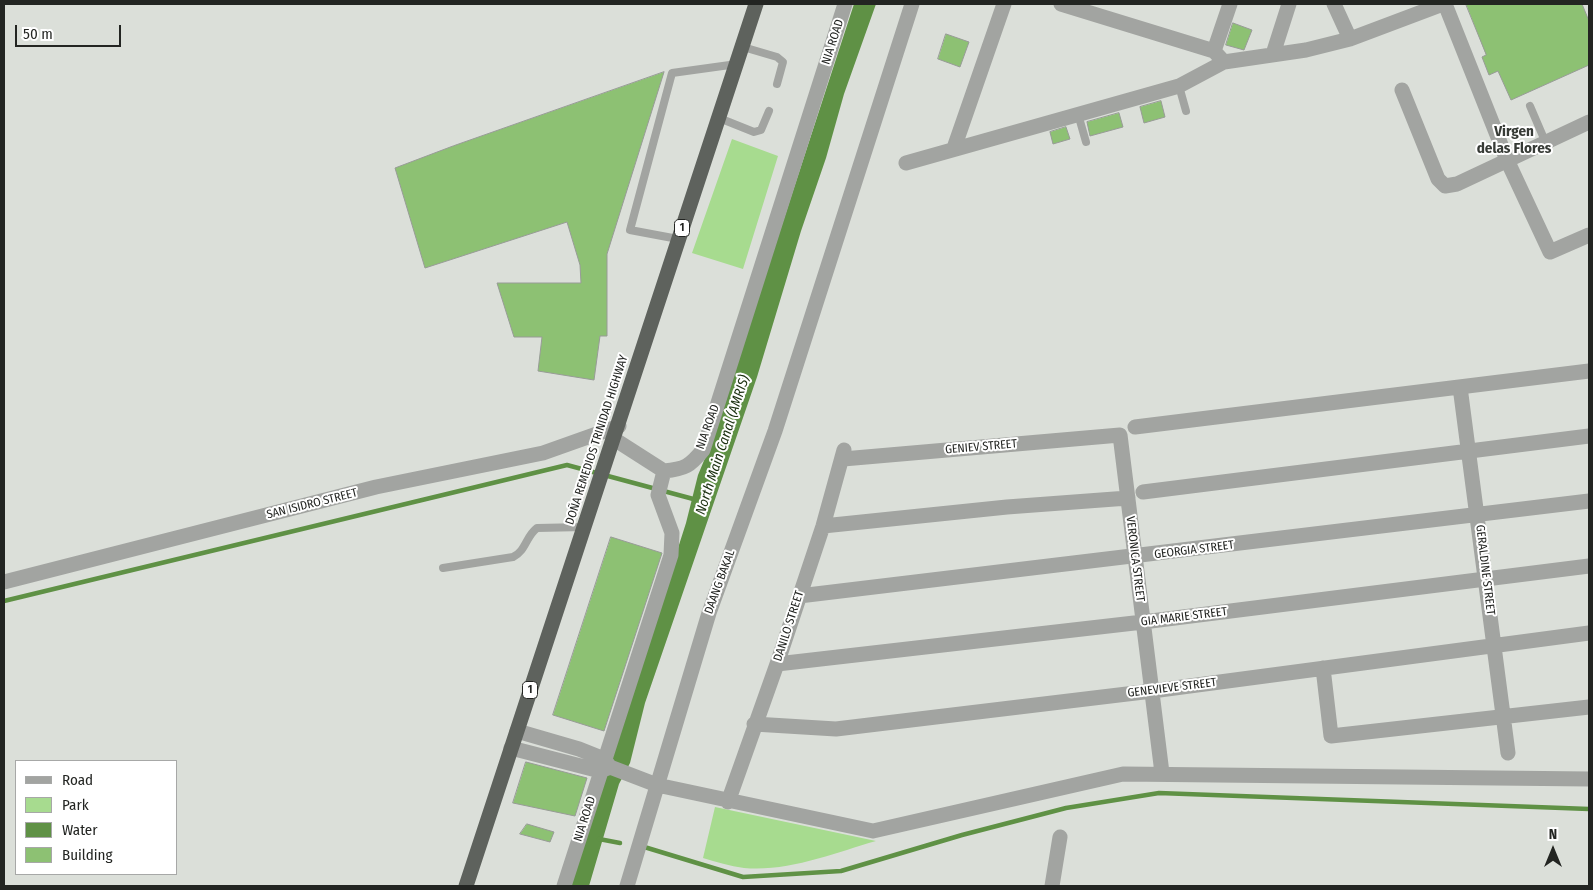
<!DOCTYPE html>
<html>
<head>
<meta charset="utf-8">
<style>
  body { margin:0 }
  #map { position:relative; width:1593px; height:890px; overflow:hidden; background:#dbdfd9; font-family:"Fira Sans Condensed",sans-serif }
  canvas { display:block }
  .frame { position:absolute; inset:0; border:5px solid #232522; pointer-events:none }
  .legend { position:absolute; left:15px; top:760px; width:162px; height:115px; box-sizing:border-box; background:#fff; border:1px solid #a7a8a7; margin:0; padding:6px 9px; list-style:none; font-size:15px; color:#232522 }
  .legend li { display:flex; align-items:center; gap:10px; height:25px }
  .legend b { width:25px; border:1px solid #a7a8a7 }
  .north { position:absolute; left:1528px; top:825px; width:50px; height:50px; -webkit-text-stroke:4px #fff; paint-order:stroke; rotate:0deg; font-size:14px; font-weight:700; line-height:20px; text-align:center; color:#232522 }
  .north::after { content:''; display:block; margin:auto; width:18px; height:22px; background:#232522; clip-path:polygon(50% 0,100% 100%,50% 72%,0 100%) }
  .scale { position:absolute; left:15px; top:25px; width:106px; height:22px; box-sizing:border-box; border:2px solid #232522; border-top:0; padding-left:6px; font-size:15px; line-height:18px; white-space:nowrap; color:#232522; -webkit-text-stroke:4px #fff; paint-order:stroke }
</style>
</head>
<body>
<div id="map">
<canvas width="1593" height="890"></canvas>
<div class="frame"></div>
<ul class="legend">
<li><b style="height:6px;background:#a2a4a1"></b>Road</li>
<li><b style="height:14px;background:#a7db8f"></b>Park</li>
<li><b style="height:14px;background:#5f9145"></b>Water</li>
<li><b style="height:14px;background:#8dc173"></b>Building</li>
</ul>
<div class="north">N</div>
<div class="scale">50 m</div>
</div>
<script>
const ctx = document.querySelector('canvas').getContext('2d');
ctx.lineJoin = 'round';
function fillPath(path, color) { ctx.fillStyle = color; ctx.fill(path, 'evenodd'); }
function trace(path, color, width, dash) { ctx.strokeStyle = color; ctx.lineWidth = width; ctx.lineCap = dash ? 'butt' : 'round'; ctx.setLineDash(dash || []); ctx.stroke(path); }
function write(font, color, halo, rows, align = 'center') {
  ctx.font = font + ' "Fira Sans Condensed",sans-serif'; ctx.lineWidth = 4; ctx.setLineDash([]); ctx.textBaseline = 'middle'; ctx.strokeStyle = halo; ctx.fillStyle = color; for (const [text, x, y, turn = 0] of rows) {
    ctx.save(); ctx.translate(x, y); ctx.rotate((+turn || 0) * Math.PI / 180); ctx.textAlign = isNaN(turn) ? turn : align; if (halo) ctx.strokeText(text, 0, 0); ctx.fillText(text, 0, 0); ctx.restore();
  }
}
const green = new Path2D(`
  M732 139 778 156 743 269 692 253Z
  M715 807 876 841C834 853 789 872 744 868 730 866 716 862 703 858Z`);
const water = new Path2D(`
  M854 4H876L844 94 826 158 801 231 757 377 645 703 630 763 619 784 589 886H570L686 523 698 475 708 451Z`);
const stream = new Path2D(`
  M4 601 567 465 697 500
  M599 839 620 843
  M641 846 743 877 841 871 962 835 1066 808 1159 793 1589 809`);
const building = new Path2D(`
  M1466 4H1582L1589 21V65L1511 100 1498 71 1489 75 1482 57 1486 55Z
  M1233 23 1252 30 1244 50 1226 45Z
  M946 34 969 42 960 67 938 59Z
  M664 72 607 254V336H600L594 380 538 371 542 337H514L497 283H581L580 265 567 222 425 268 395 168 453 146Z
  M1161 101 1165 117 1144 123 1140 107Z
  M1119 113 1123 127 1090 136 1087 122Z
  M1066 127 1070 139 1053 144 1050 132Z
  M611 537 662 553 604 731 553 715Z
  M526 762 587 778 575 816 513 803Z
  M527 824 554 832 550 842 520 834Z`);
const lane = new Path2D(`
  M743 47 777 57 783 62 777 84
  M1179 86 1186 111
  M1530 106 1545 141
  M1078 114 1086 142
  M719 118 754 132 761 130 769 111
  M678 239 630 230 672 73 737 64
  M443 568 513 557C526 551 526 536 537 528L584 527`);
const street = new Path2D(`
  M1061 4 1214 51 1224 62
  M1334 4 1350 39
  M1445 4 1507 160 1550 252 1589 235
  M1214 51 1230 4
  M1273 54 1289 4
  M1402 90 1438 179 1445 186 1457 184 1589 122
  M954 148 1004 4
  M906 163 1179 86 1224 62 1306 50 1350 39 1443 4
  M1460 387 1508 753
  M1135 427 1589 371
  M614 439 664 471
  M843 459 1120 435 1162 773
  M664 471C685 469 690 466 703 450L845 4
  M1143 492 1589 436
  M823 526 1007 507 1128 498
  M4 582 376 487 543 453 619 426
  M799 596 1589 501
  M777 664 1143 622 1589 566
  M1323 668 1331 736 1589 707
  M754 724 836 729 1152 691 1589 633
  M517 731 579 749 604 759 610 767 657 785 873 831 1123 774 1589 779
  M511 748 600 771 608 768
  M728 802 777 664 823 526 844 450
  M564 886 671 555 672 533 658 495 664 471
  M627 886 709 613 775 431 912 4
  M1052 886 1060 837`);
const highway = new Path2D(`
  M466 886 756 4`);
const shields = [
  [682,228,15],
  [530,690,15]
];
const shieldNames = [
  ["1",682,228],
  ["1",530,690]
];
const streetNames = [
  ["NIA ROAD",833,42,-72],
  ["NIA ROAD",708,427,-70],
  ["DOÑA REMEDIOS TRINIDAD HIGHWAY",597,440,-72],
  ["GENIEV STREET",981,447,-5],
  ["SAN ISIDRO STREET",312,504,-14],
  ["GEORGIA STREET",1194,550,-7],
  ["VERONICA STREET",1135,559,83],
  ["GERALDINE STREET",1485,570,83],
  ["DAANG BAKAL",720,582,-70],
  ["GIA MARIE STREET",1184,617,-7],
  ["DANILO STREET",789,626,-72],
  ["GENEVIEVE STREET",1172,688,-7],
  ["NIA ROAD",585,819,-72]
];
const waterNames = [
  ["North Main Canal (AMRIS)",723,445,-72]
];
const quarterNames = [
  ["Virgen",1514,132],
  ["delas Flores",1514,149]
];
fillPath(green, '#a7db8f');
fillPath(water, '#5f9145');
trace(stream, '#5f9145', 4.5);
fillPath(building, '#8dc173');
trace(building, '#979b96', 1);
trace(lane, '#a2a4a1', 8);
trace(street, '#a2a4a1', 15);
trace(highway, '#5e625d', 15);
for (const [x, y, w] of shields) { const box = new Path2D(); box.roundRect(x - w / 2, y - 8.5, w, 17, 4); ctx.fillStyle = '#fff'; ctx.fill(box); trace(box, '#232522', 1); }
write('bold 11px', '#232522', null, shieldNames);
write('12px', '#232522', '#fff', streetNames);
write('italic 14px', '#1b3010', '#fff', waterNames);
write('bold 15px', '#373b36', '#fff', quarterNames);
</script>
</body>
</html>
